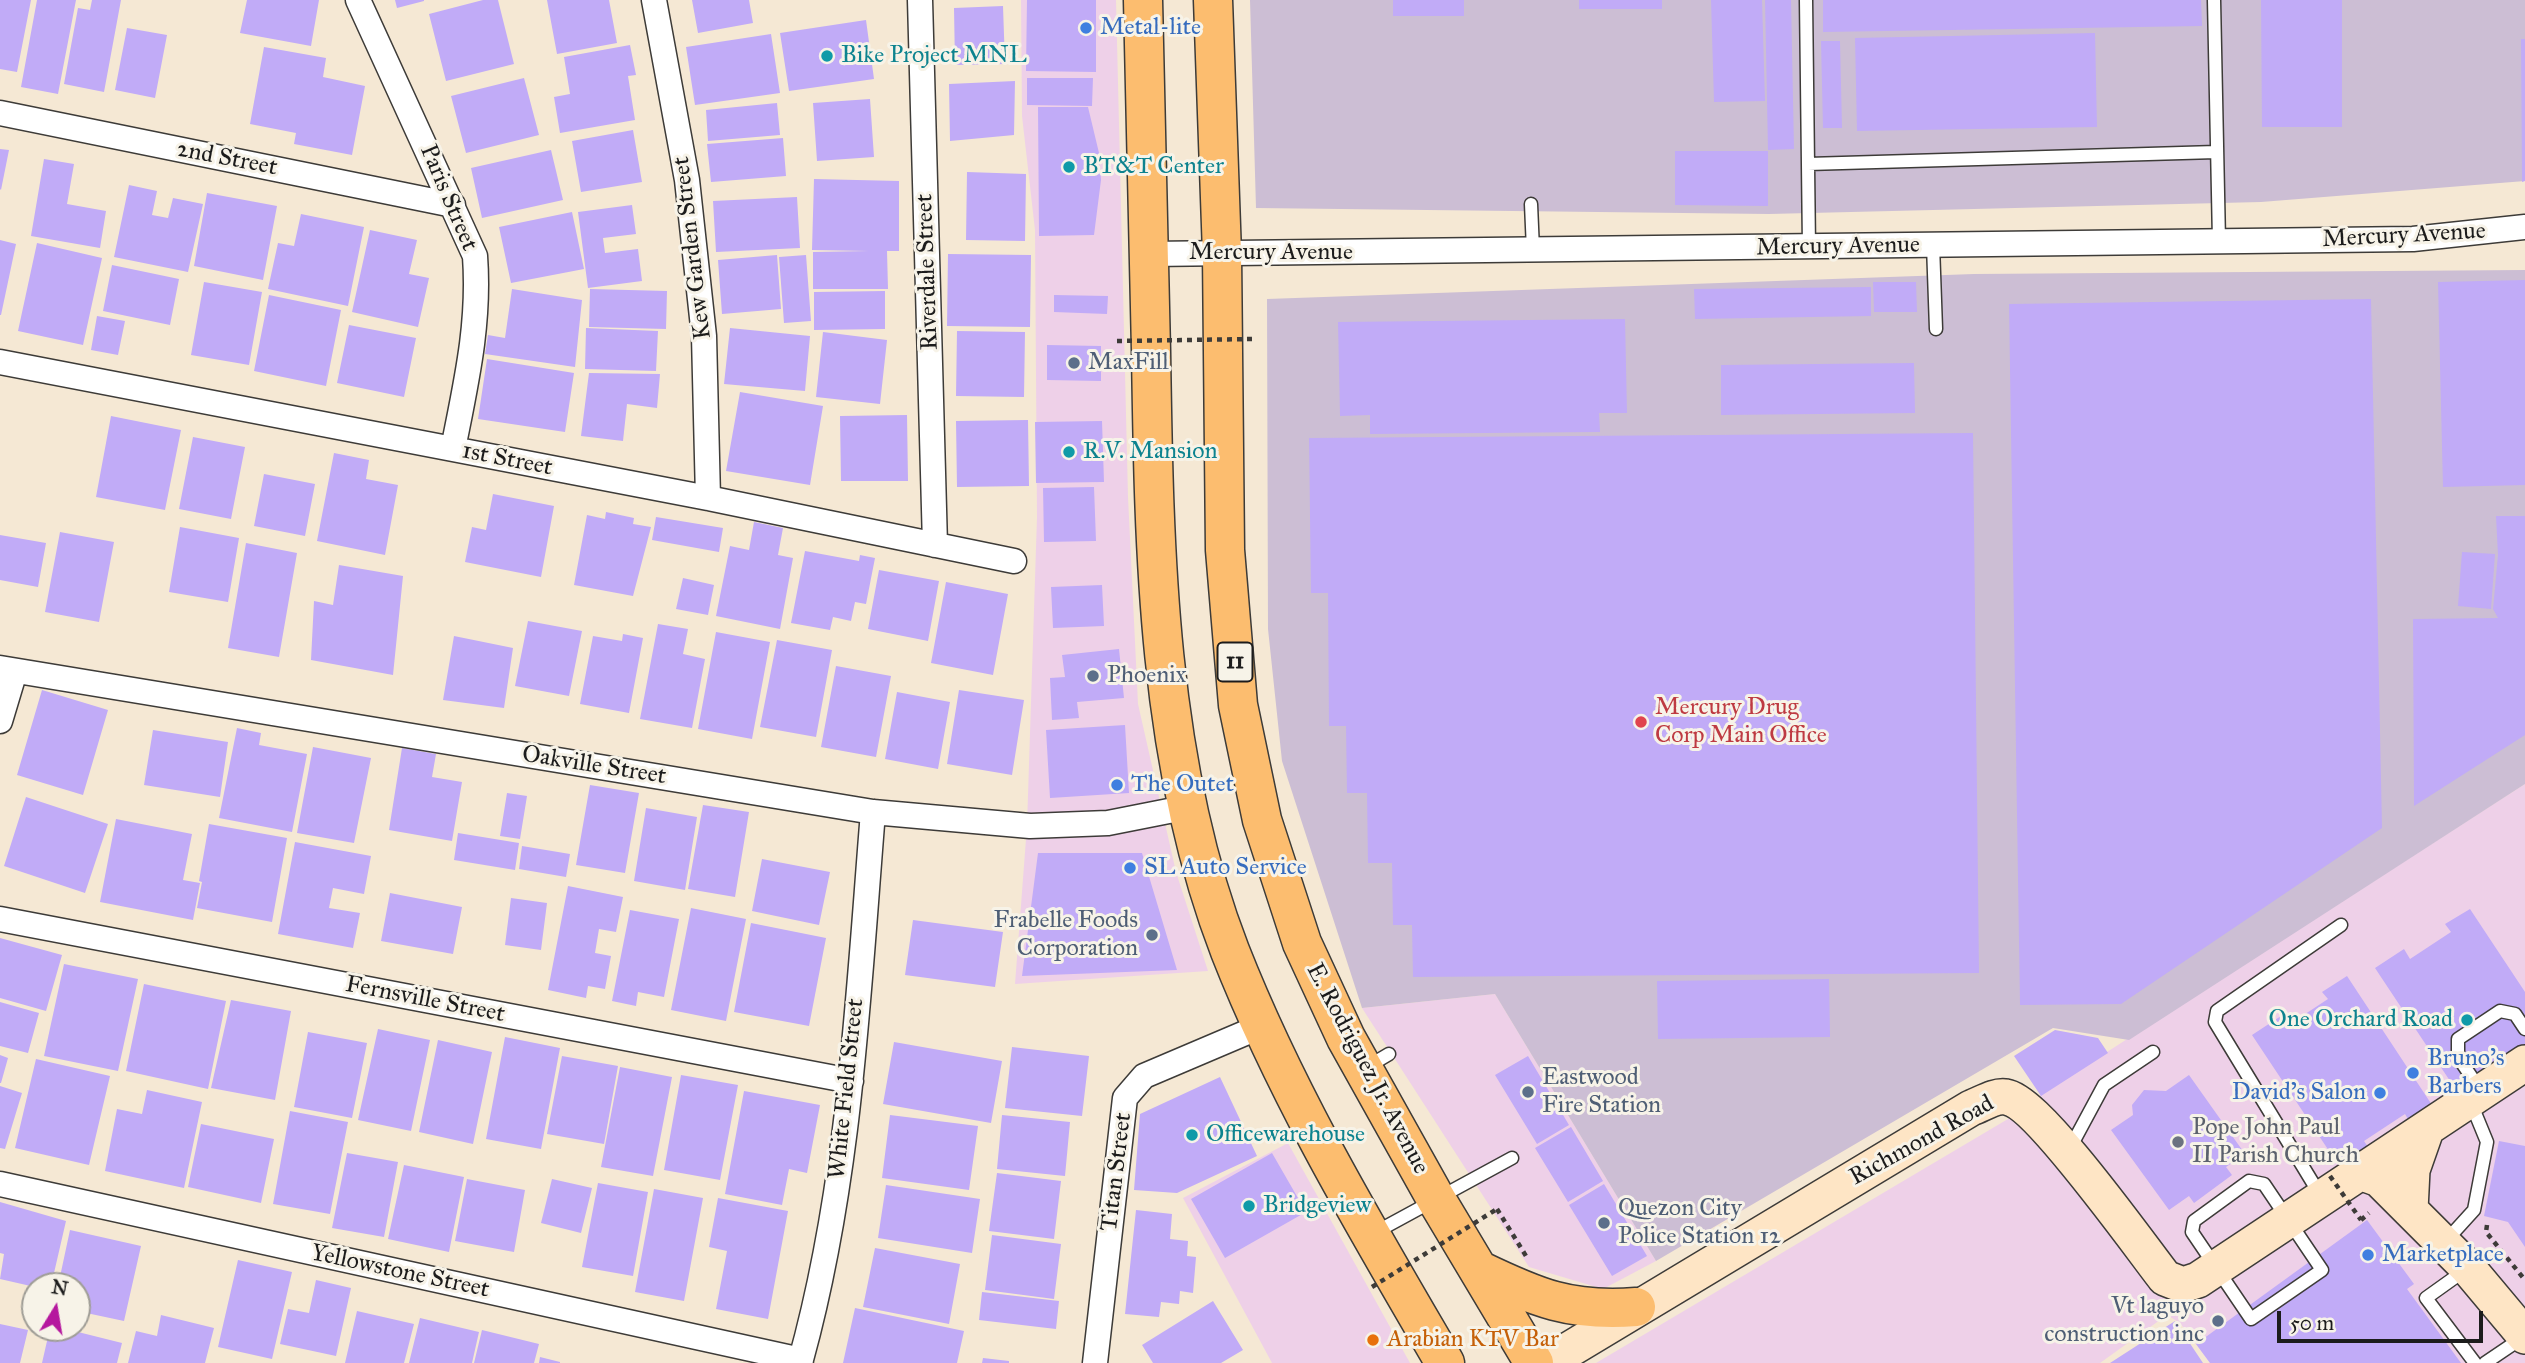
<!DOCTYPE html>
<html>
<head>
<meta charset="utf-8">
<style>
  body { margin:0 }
  #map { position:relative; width:2525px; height:1363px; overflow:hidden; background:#f5e8d4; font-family:"IM FELL Great Primer",serif }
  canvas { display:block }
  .north { position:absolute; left:21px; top:1272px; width:70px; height:70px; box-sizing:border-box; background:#f7f3e8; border:2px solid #9f9d96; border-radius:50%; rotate:11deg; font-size:19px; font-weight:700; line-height:28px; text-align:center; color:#1c1c1c }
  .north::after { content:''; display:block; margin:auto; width:24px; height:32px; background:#b5179e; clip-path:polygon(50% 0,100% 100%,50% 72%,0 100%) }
  .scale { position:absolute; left:2277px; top:1311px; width:206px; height:32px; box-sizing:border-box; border:4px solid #1c1c1c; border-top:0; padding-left:9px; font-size:21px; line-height:24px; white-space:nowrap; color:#1c1c1c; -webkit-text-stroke:5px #f7f3e8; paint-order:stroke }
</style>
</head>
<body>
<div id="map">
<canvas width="2525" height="1363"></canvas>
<div class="north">N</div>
<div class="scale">50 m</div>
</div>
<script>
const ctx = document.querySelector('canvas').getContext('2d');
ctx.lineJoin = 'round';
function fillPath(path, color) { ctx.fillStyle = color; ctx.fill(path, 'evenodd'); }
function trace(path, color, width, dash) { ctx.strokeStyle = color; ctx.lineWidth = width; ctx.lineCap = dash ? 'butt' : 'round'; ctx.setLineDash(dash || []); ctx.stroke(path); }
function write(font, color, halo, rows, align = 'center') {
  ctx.font = font + ' "IM FELL Great Primer",serif'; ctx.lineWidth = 6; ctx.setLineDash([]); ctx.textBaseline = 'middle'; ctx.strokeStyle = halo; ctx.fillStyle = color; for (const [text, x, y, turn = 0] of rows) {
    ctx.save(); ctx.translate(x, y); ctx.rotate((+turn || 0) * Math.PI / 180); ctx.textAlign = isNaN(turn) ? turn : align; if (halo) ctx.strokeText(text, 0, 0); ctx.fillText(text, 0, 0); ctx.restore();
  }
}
const built = new Path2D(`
  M1021 0H1116L1128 497 1138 704 1176 872 1208 971 1015 984 1027 826 1037 517 1035 230 1022 116Z
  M2525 784V1363H2210L2180 1323 2167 1315 2100 1363H1596L2013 1116 2043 1093Z
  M1495 994 1656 1261 1603 1289 1529 1267 1362 1008Z
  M1288 1143 1410 1363H1272L1183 1198Z`);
const industrial = new Path2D(`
  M1250 0H2525V181L2261 202 1769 214 1256 208Z
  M2525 270V784L2129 1040 2053 1028 1656 1261 1495 994 1362 1008 1282 761 1268 629 1267 299 1974 274Z`);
const building = new Path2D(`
  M0 0H31L17 72 0 69Z
  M37 0H76L58 94 21 87Z
  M92 0H121L104 92 64 84 78 8 90 10Z
  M247 0H319L311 46 240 33Z
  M395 0H424V1L397 8Z
  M483 0H498L514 64 446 81 429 14Z
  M547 0H609L617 43 557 54Z
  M692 0H749L753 23 698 33Z
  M1027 0H1096V72L1026 71Z
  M1393 0H1464V16H1393Z
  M1579 0H1662V9H1579Z
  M1711 0H1762L1765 101 1714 102Z
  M1765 0H1791L1794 149 1768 150Z
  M1823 0H2201L2202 26 1823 32Z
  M2261 0H2342V127H2262Z
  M1003 6 1005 64 955 65 954 8Z
  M866 20 874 79 789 91 780 33Z
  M127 28 167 35 155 98 115 90Z
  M2095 33 2097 127 1857 131 1855 38Z
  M771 34 780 93 695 105 686 47Z
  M2521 39H2525V181L2522 182Z
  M1821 41H1840L1842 128H1823Z
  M630 45 636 75 628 76 635 120 560 133 554 97 570 94 564 57Z
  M264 47 326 58 323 77 365 86 352 155 294 144 296 133 250 124Z
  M524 78 539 135 466 153 451 96Z
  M1027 78H1093L1092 106 1027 105Z
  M1015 81 1014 135 950 141 949 84Z
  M870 99 874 157 817 161 813 103Z
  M777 103 780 135 708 141 706 110Z
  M1038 107H1088L1099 153 1101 180 1094 235 1039 236Z
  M633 130 642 182 581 192 572 141Z
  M783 138 786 176 711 182 707 144Z
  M0 149 9 150 1 190 0 189Z
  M551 150 563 200 482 218 471 168Z
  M1675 151H1768V206L1675 205Z
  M44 159 74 164 67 204 106 211 100 248 31 236Z
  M967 172 1026 174 1025 241 966 240Z
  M814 179 899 181V251H887L888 289H813V252L869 251 812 250Z
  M129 185 157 191 152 215 168 218 173 198 203 204 188 272 114 257Z
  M207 193 277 206 263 280 194 266Z
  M797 197 800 248 716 252 713 201Z
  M632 205 636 234 603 238 605 253 638 249 642 281 588 288 578 212Z
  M572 212 584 269 511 283 499 227Z
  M301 214 364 227 348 306 268 289 278 243 294 246Z
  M370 230 417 240 409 274 429 278 418 327 352 312Z
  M0 240 16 244 1 315H0Z
  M37 243 102 258 83 345 18 331Z
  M948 254 1031 255 1030 327 947 326Z
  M777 255 781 309 722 314 718 260Z
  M806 255 811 321 784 323 779 257Z
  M112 265 179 279 170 325 103 311Z
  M2525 280V485L2443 487 2438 282Z
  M204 282 262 292 249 365 191 355Z
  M1873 282H1916L1917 312H1874Z
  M1871 287V316L1695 319 1694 289Z
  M512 289 582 300 575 367 485 354 488 335 505 338Z
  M590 289 667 291 666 329 589 327Z
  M885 291V329L814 330V292Z
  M269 295 341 310 326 386 254 371Z
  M1054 295 1108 296 1107 314 1054 312Z
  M2371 299 2382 828 2121 1004 2020 1005 2009 304Z
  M97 316 125 321 118 355 91 350Z
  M1625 319 1627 413H1599L1600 432 1370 434V415L1340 416 1338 322Z
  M349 325 416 338 404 397 337 383Z
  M586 328 658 331 656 371 585 369Z
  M730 328 810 336 805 391 724 384Z
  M957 331 1025 332 1024 397 956 396Z
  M823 332 887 340 880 404 816 397Z
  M1047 345 1101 346V381L1047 380Z
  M487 359 574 373 565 432 478 419Z
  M1914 363 1915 413 1721 415V365Z
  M589 373 660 374 657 408 627 404 623 441 581 436Z
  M740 392 823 406 810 485 726 471Z
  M907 415 908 481H841L840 416Z
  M111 416 181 430 165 510 96 497Z
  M1028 420 1029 486 957 487 956 421Z
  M1102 421 1104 482 1036 483 1035 422Z
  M1973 433 1979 973 1413 977 1412 925H1393L1392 863H1368L1367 793H1347L1346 726H1329L1328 593H1311L1309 438Z
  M193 437 245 447 231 519 179 509Z
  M334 453 369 460 366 479 398 485 385 555 317 541Z
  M264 474 315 484 305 536 254 526Z
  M1094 487 1096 541 1044 542 1043 488Z
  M493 494 554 506 541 577 465 562 472 527 486 530Z
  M606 512 634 518 633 524 651 527 633 596 574 585 587 515 605 519Z
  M2496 516H2525V735L2414 806 2413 619 2498 618 2493 609 2498 555Z
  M656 517 723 528 719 552 652 540Z
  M754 522 783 528 778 555 793 558 780 629 716 616 730 546 749 550Z
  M180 527 239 538 228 602 169 592Z
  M60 532 114 542 99 622 45 612Z
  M0 535 46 543 38 587 0 580Z
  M246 543 297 553 279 657 228 648Z
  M805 551 859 561 860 555 875 558 866 604 855 602 851 621 833 617 830 630 791 623Z
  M2462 552 2495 554 2491 609 2458 606Z
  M339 565 403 576 393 675 311 660 314 601 333 605Z
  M879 570 939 581 928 641 868 629Z
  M683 578 714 585 708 615 676 609Z
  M946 582 1008 594 993 675 931 663Z
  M1102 585 1104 626 1053 628 1051 587Z
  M528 621 582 631 569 696 515 686Z
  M658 624 688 629 683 654 705 659 692 728 640 719Z
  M716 632 770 642 752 739 698 729Z
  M623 634 643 638 629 713 580 704 593 636 622 641Z
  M454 636 513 648 504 708 443 700Z
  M777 640 832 650 816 737 760 727Z
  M1119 649 1124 698 1077 702 1079 718 1052 720 1050 678 1065 677 1062 655Z
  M836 666 891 676 876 757 821 747Z
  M42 690 108 710 83 795 17 775Z
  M959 690 1024 700 1012 775 947 764Z
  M897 692 950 702 938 769 885 759Z
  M1125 725 1129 793 1050 798 1046 730Z
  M237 728 261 733 259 745 307 754 292 832 219 818Z
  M153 730 228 742 220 797 144 785Z
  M313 747 371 758 354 843 297 833Z
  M402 748 436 754 432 777 462 782 452 841 389 830Z
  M590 785 639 793 625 873 576 865Z
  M507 793 527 796 520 839 500 836Z
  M26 797 108 824 85 893 4 866Z
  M703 805 749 812 735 897 688 889Z
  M646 808 697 817 685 890 634 881Z
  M116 819 192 834 183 880 200 883 193 920 100 902Z
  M209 824 287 838 272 922 197 908 202 882 199 881Z
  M458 833 519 843 515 870 454 860Z
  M295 842 371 856 364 894 333 888 329 908 360 913 353 948 278 934Z
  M522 846 570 854 566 877 519 869Z
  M1038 853H1142L1177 970 1022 976Z
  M762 859 830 872 819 925 752 911Z
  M568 886 623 897 616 932 599 929 595 953 611 956 605 989 588 986 586 998 548 990Z
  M390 893 462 907 453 954 381 941Z
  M511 898 547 903 541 950 505 945Z
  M691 908 746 919 726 1021 671 1010Z
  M2470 909 2525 992V1049L2462 1099 2375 968 2404 949 2410 959 2451 932 2445 924Z
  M630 910 679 919 664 997 638 992 636 1006 612 1001Z
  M913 920 1003 932 995 987 905 975Z
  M751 923 826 938 809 1026 734 1012Z
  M0 938 62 955 46 1011 0 998Z
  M64 964 138 979 118 1071 44 1056Z
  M2347 976 2432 1105 2409 1121 2405 1114 2364 1141 2368 1147 2339 1166 2252 1035 2281 1016 2287 1026 2328 999 2322 992Z
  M1829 979 1830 1037 1658 1039 1657 981Z
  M144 984 226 1001 208 1089 126 1071Z
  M231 1000 291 1011 275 1100 211 1088Z
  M0 1002 39 1013 28 1053 0 1046Z
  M378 1029 430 1040 411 1131 358 1120Z
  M2055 1030 2098 1038 2108 1053 2041 1096 2014 1056Z
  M308 1032 367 1043 352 1118 294 1107Z
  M505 1037 560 1048 541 1149 486 1139Z
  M438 1040 492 1052 473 1144 419 1132Z
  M894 1042 1002 1061 991 1123 883 1104Z
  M1012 1047 1089 1056 1082 1116 1005 1108Z
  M0 1055 8 1058 1 1083H0Z
  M562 1056 618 1066 604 1144 547 1134Z
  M1528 1056 1569 1125 1537 1144 1495 1075Z
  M36 1059 110 1076 89 1165 15 1148Z
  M620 1067 672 1077 653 1176 601 1167Z
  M681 1075 738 1085 720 1180 664 1170Z
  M2189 1075 2245 1154 2226 1167 2232 1175 2194 1203 2189 1196 2169 1210 2111 1130 2133 1115 2132 1105 2144 1090 2166 1091Z
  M1220 1077 1257 1156 1177 1193 1134 1190 1140 1114Z
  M0 1086 22 1093 5 1149 0 1148Z
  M147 1090 202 1102 184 1188 105 1171 117 1109 142 1114Z
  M744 1091 820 1105 807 1173 789 1169 782 1205 725 1194Z
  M290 1111 348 1122 330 1214 273 1204Z
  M890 1115 978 1126 969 1190 882 1178Z
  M1002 1115 1070 1122 1065 1176 997 1169Z
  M201 1124 274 1139 261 1203 188 1187Z
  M1571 1127 1603 1181 1568 1202 1535 1148Z
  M2499 1141 2525 1146V1247L2508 1222 2484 1216Z
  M347 1153 398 1162 384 1237 332 1228Z
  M1272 1153 1306 1212 1225 1258 1191 1199Z
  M404 1165 464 1177 449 1252 388 1239Z
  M997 1173 1061 1181 1054 1239 989 1231Z
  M467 1179 525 1190 514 1252 455 1241Z
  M552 1179 592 1188 581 1233 541 1223Z
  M598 1183 648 1192 633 1276 582 1267Z
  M1604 1184 1647 1256 1612 1276 1569 1205Z
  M886 1185 980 1199 972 1253 878 1238Z
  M654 1189 703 1198 684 1301 635 1292Z
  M718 1198 788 1211 768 1319 716 1309 727 1251 709 1247Z
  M0 1202 66 1221 51 1286 35 1287 0 1279 4 1254 0 1253Z
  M1136 1210 1172 1214 1170 1239 1188 1241 1187 1256 1196 1257 1193 1293 1180 1291 1179 1304 1161 1302 1159 1317 1125 1314Z
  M2367 1220 2414 1284 2407 1289 2461 1363H2210L2196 1344Z
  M70 1230 141 1246 124 1321 77 1311V1286H58Z
  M992 1235 1061 1244 1054 1299 985 1290Z
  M875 1248 960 1264 949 1324 863 1307Z
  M238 1260 292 1272 272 1359 218 1347Z
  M316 1280 351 1288 336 1356 280 1344 288 1309 309 1313Z
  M982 1292 1059 1301 1056 1329 979 1320Z
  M1213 1301 1243 1350 1221 1363H1153L1142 1345Z
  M855 1308 964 1331 957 1363H843Z
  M357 1311 414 1324 404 1363H345Z
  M161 1315 214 1328 205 1363H128L136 1331 157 1336Z
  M420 1318 479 1332 472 1363H409Z
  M2175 1321 2203 1363H2110Z
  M0 1324 28 1330 20 1363H0Z
  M50 1328H79L78 1332 122 1343 117 1363H42Z
  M482 1330 539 1344 534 1363H474Z
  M540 1357 560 1362V1363H539Z
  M983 1358 1009 1361V1363H982Z`);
const path = new Path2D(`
  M1497 1209 1526 1256
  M2361 1220 2369 1213
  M2487 1225 2486 1232 2525 1280`);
const lane = new Path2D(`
  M1806 0 1809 247
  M2214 0 2219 241
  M1808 164 2216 152
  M1531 204 1533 250
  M1933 245 1936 329
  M1367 1067 1389 1054
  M2481 1091 2458 1057V1039L2500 1011 2515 1014 2525 1029
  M2069 1150 2104 1085 2153 1052
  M2249 1181 2264 1184 2322 1270 2251 1319 2192 1232 2194 1221Z
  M2322 1198 2215 1022 2217 1011 2341 925
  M1374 1233 1512 1158
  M2444 1243 2474 1210 2487 1142 2471 1103
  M2468 1268 2426 1298 2475 1363
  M2485 1363 2522 1338`);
const street = new Path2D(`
  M358 0 475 256C480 324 466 383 453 449
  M654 0 687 180 704 336 708 498
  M920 0 935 545
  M0 113 453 205
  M1149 254 2413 239 2525 227
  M0 362 708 498 1014 561
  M0 668 873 812 1030 826 1108 823 1189 807
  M0 721 15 671
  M0 919 851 1081
  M0 1184 801 1360
  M800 1363C850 1184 858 996 873 812
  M1095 1363 1125 1098 1144 1076 1264 1025`);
const secondary = new Path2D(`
  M2360 1172 2379 1179 2468 1268 2525 1336
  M2410 1210 2412 1170 2426 1130
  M1547 1363 1971 1108C1982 1104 1995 1095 2006 1097 2038 1102 2140 1246 2165 1278L2183 1285 2198 1280 2525 1063`);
const primary = new Path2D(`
  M1143 0C1146 117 1149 234 1151 351 1154 550 1157 763 1230 951 1287 1096 1367 1229 1445 1363
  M1213 0 1222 254 1225 550 1238 705 1262 820 1302 943 1346 1038 1436 1199 1534 1363
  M1479 1270C1537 1298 1570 1312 1636 1307`);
const pathBridge = new Path2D(`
  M1117 341 1255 339
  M2330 1176 2361 1220
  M1372 1287 1497 1209`);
const markers = [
  [1086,28,7,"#3f7fe0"],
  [827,56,7,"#0f9aa8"],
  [1069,167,7,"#0f9aa8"],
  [1074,363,7,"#5c6f8a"],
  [1069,452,7,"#0f9aa8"],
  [1093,676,7,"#5c6f8a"],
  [1641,722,7,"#e0444e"],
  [1117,785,7,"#3f7fe0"],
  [1130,868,7,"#3f7fe0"],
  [1152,935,7,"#5c6f8a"],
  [2467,1020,7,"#0f9aa8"],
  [2413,1073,7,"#3f7fe0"],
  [1528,1092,7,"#5c6f8a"],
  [2380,1093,7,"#3f7fe0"],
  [1192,1135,7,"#0f9aa8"],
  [2178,1142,7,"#6b7280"],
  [1249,1206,7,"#0f9aa8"],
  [1604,1223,7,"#5c6f8a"],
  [2368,1255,7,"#3f7fe0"],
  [2218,1321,7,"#5c6f8a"],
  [1373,1340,7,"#e8710a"]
];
const shields = [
  [1235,662,35]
];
const shieldNames = [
  ["11",1235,662]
];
const shopNames = [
  ["Metal-lite",1100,28],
  ["The Outet",1131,785],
  ["SL Auto Service",1144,868],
  ["Bruno's",2427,1059],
  ["Barbers",2427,1087],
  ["David's Salon",2366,1093,"right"],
  ["Marketplace",2382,1255]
];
const cultureNames = [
  ["Bike Project MNL",841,56],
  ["BT&T Center",1083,167],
  ["R.V. Mansion",1083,452],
  ["One Orchard Road",2453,1020,"right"],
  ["Officewarehouse",1206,1135],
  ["Bridgeview",1263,1206]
];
const streetNames = [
  ["2nd Street",227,159,11],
  ["Paris Street",448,198,67],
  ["Mercury Avenue",2404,236,-3],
  ["Mercury Avenue",1838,247,-1],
  ["Kew Garden Street",693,248,-97],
  ["Mercury Avenue",1271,253],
  ["Riverdale Street",928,272,-92],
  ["1st Street",507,460,11],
  ["Oakville Street",594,766,9],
  ["Fernsville Street",425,1000,11],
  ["E. Rodriguez Jr. Avenue",1367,1069,62],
  ["White Field Street",847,1089,-84],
  ["Richmond Road",1922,1141,-29],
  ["Titan Street",1117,1172,-83],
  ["Yellowstone Street",400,1272,12]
];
const serviceNames = [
  ["MaxFill",1088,363],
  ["Phoenix",1107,676],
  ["Frabelle Foods",1138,921,"right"],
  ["Corporation",1138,949,"right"],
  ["Eastwood",1542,1078],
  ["Fire Station",1542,1106],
  ["Quezon City",1618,1209],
  ["Police Station 12",1618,1237],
  ["Vt laguyo",2204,1307,"right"],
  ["construction inc",2204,1335,"right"]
];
const healthNames = [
  ["Mercury Drug",1655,708],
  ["Corp Main Office",1655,736]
];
const worshipNames = [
  ["Pope John Paul",2192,1128],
  ["II Parish Church",2192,1156]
];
const foodNames = [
  ["Arabian KTV Bar",1387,1340]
];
fillPath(built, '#eed0e8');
fillPath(industrial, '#ccbed4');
fillPath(building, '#c1abf7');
trace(lane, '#3d3b38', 15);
trace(street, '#3d3b38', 27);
trace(secondary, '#3d3b38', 38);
trace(primary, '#3d3b38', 41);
trace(path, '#3d3b38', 4.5, [5, 5]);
trace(lane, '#fff', 12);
trace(street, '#fff', 24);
trace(secondary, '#fee5c5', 35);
trace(primary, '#fcbd6f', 38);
trace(pathBridge, '#3d3b38', 4.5, [5, 5]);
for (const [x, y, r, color] of markers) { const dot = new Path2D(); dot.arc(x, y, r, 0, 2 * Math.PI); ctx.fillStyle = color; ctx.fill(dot); trace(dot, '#f7f3e8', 2.5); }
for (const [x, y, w] of shields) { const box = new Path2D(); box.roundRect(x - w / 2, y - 19.5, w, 39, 5); ctx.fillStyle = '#f7f3e8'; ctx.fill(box); trace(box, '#1c1c1c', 2); }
write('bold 23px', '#1c1c1c', null, shieldNames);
write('24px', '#366cbe', '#f7f3e8', shopNames, 'left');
write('24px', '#0d838f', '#f7f3e8', cultureNames, 'left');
write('24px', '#1c1c1c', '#f7f3e8', streetNames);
write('24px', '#4e5e75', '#f7f3e8', serviceNames, 'left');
write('24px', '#be3a42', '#f7f3e8', healthNames, 'left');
write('24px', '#5b616d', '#f7f3e8', worshipNames, 'left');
write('24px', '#c56008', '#f7f3e8', foodNames, 'left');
</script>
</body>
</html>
